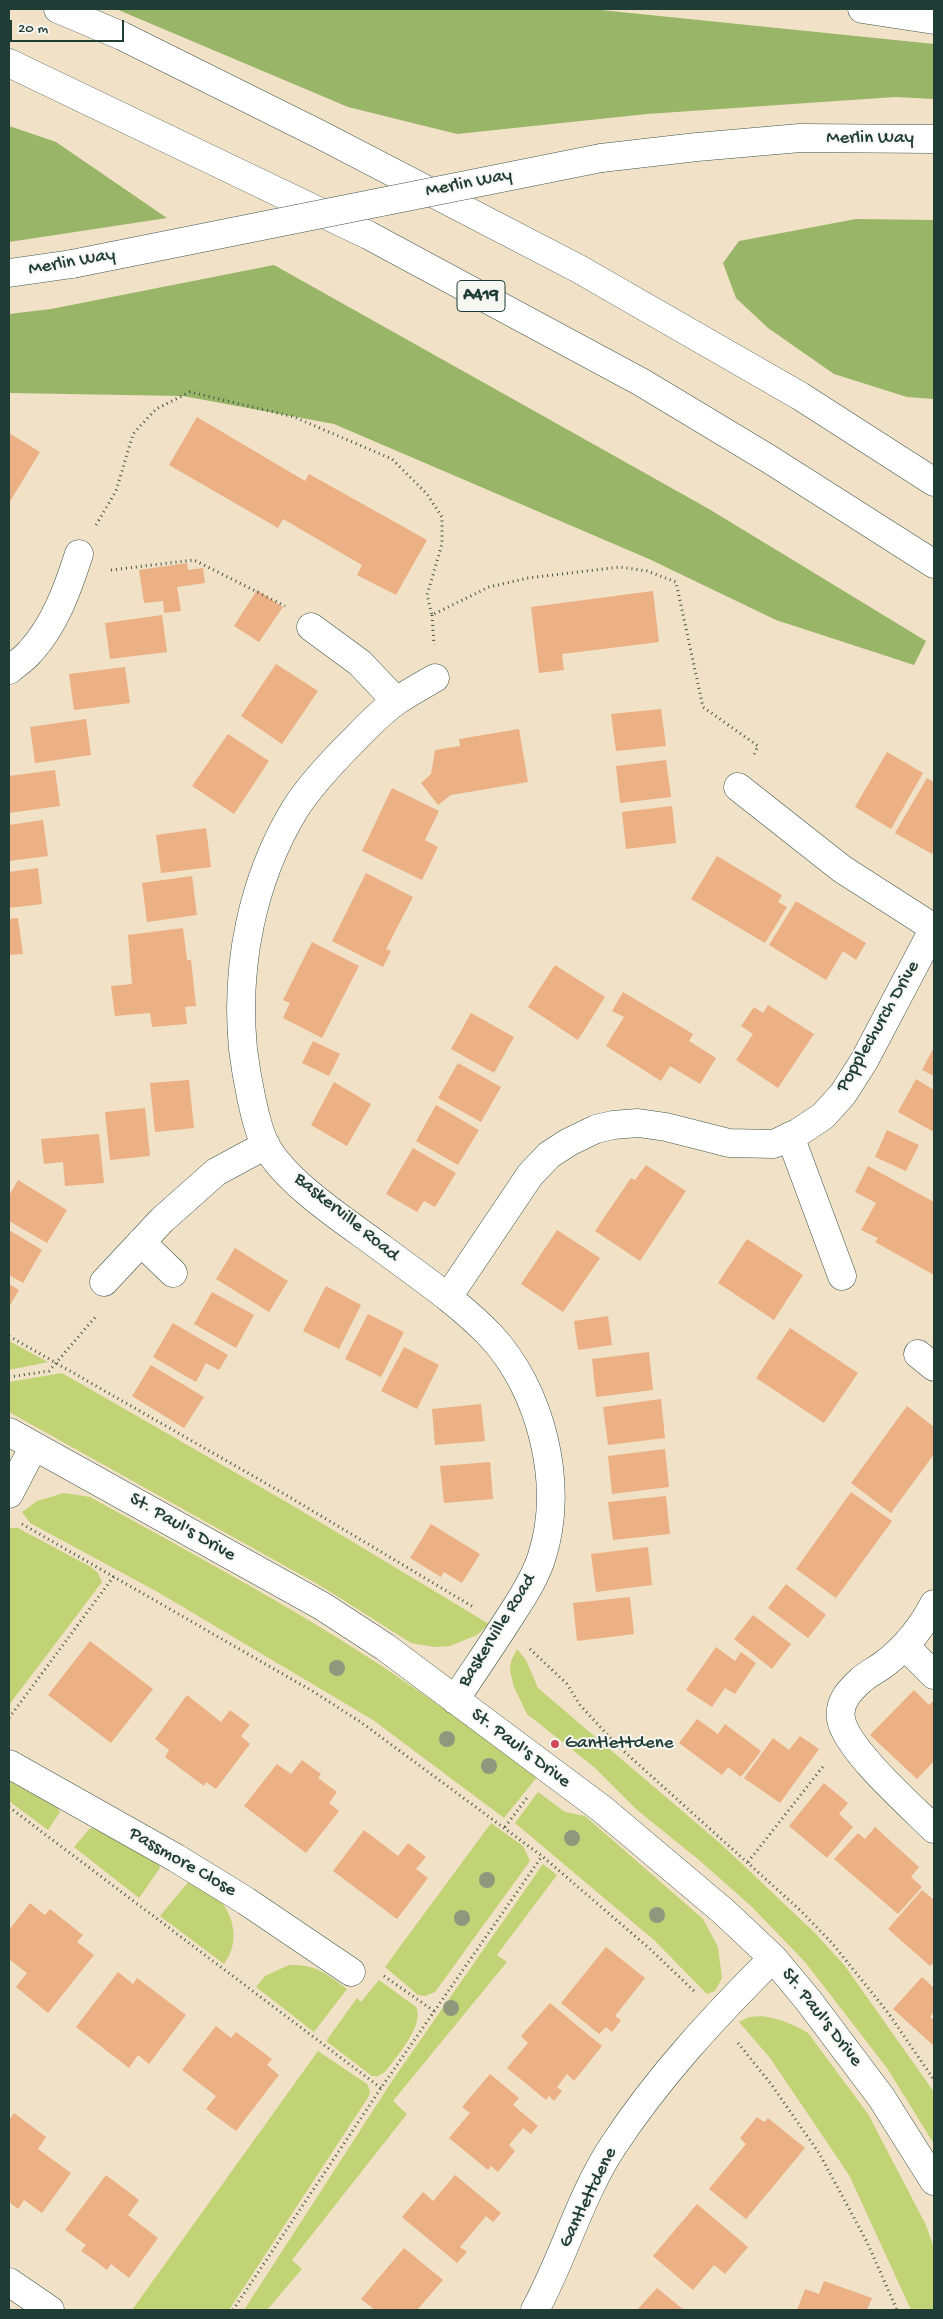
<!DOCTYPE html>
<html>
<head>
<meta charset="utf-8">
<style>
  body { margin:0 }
  #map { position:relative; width:943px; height:2319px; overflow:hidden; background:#f1e1c6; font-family:"Gochi Hand",sans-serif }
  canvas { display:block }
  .frame { position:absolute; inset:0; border:10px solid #1f3d34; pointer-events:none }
  .scale { position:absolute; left:10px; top:20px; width:114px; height:22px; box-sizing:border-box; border:2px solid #1f3d34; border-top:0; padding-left:6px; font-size:15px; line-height:18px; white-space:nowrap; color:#1f3d34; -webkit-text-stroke:4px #f6f6f2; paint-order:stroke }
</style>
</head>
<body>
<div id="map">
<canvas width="943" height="2319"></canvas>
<div class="frame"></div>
<div class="scale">20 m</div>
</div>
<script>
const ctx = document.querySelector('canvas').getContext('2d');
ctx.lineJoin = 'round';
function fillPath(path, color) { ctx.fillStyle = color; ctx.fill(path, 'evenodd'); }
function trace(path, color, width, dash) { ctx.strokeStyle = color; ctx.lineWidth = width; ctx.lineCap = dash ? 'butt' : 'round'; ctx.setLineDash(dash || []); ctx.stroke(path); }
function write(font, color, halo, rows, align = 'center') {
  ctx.font = font + ' "Gochi Hand",sans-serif'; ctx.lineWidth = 4; ctx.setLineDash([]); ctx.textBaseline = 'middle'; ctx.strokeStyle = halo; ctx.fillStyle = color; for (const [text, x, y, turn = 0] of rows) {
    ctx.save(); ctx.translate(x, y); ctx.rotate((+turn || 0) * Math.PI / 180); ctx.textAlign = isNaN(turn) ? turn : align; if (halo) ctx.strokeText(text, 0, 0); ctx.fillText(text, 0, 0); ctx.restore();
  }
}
const green = new Path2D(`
  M9 1341 48 1362 9 1370Z
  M62 1373 290 1504 489 1624 477 1635 450 1646 435 1647 411 1643 321 1586 9 1412V1382Z
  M64 1493 90 1497C180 1547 274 1597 360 1652 421 1691 479 1734 537 1777L504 1818 373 1720 156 1591 30 1523 22 1512 37 1501Z
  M10 1528H18L91 1567 98 1573 102 1582 9 1705Z
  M517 1649 526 1660 538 1688 721 1844 815 1933 845 1966 934 2092V2144L887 2068 805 1962 751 1906 699 1860 637 1810 594 1767 527 1714 514 1687 510 1671 511 1661Z
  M9 1781 56 1806 60 1812 48 1830 9 1801Z
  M538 1792 565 1812 585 1816 703 1919 718 1947 722 1978 715 1991 707 1994 654 1940 515 1823Z
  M491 1823 523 1846 530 1861 435 1992 425 1996 418 1995 385 1967Z
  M90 1828 96 1829 159 1864 160 1868 139 1898 74 1847Z
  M543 1864 557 1875 497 1955 507 1962 393 2101 407 2114 292 2260 302 2269 267 2310H244L394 2078Z
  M190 1880C200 1887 214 1893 222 1903 236 1921 238 1946 224 1964L160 1916Z
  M289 1965C316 1964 327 1974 347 1989L314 2032 256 1987 265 1976Z
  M379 1980 416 2007C425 2025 396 2057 385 2072L378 2076H372L326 2041 357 1998 361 2002Z
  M762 2016C780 2019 793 2024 808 2033L868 2114 925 2223 934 2247V2310H911L849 2175 770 2058 739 2022 749 2017Z
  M318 2051 367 2084 370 2091 369 2096 229 2310H132Z`);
const forest = new Path2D(`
  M116 9H591L934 44V99L895 97 647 114 457 134 348 107Z
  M9 126 56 142 167 218 9 242Z
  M856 219 934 220V399L907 397 834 374 768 328 736 298 723 263 739 241Z
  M274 265 709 509 926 641 914 665 776 620 649 559 334 424 183 396 9 393V314L51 309Z`);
const building = new Path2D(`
  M197 417 305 481 309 474 427 540 396 595 357 575 362 565 283 519 278 528 169 465Z
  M9 433 40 452 9 503Z
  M187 563 188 570 203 568 205 583 177 587 181 611 164 613 163 601 144 603 139 570Z
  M257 590 283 607 259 642 234 626Z
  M653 591 659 642 562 654 564 670 539 673 531 607Z
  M162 615 167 652 110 659 105 623Z
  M276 664 318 691 282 744 241 716Z
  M125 667 130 703 74 710 69 674Z
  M661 709 666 746 616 751 611 714Z
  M86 719 91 755 35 763 30 727Z
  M519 729 528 782 451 795 438 805 421 783 431 774 435 750 460 746 459 739Z
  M228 734 269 761 234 814 192 786Z
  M887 752 923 773 891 829 855 807Z
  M666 760 671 797 620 803 616 766Z
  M55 770 60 806 9 813V776Z
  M927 778 934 782V849L932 854 895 833Z
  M392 788 439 811 425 840 438 847 422 880 362 851Z
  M672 806 676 843 626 849 622 812Z
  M43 820 48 856 9 861V825Z
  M206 828 211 867 161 873 156 835Z
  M717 856 782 895 778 902 787 907 765 943 691 899Z
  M38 868 42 904 9 908V872Z
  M366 873 413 897 386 949 391 951 383 967 332 941Z
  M192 876 197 915 147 922 142 883Z
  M796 901 866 943 856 960 843 951 826 980 769 945Z
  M18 918 23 954 9 955V919Z
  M183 928 187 960H191L196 1006 185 1007 187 1024 152 1027 150 1013 115 1016 111 986 132 984 128 935Z
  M312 942 359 966 322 1038 283 1018 290 1003 283 1000Z
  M555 965 605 997 578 1040 528 1007Z
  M623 992 693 1034 689 1041 716 1058 700 1084 670 1066 661 1081 606 1046 624 1017 612 1011Z
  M768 1005 814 1034 778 1088 736 1060 753 1034 741 1026 754 1007 763 1013Z
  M471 1013 514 1037 494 1073 451 1049Z
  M313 1041 340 1054 329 1076 302 1063Z
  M934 1047V1076L922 1070Z
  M458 1063 501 1087 481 1122 438 1098Z
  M916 1079 934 1090V1132L898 1112Z
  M189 1080 194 1128 155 1132 150 1083Z
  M334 1082 371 1104 347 1146 311 1125Z
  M436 1105 479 1130 458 1165 416 1141Z
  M145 1108 150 1156 110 1160 105 1112Z
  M887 1130 919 1145 906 1171 875 1157Z
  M99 1134 104 1183 65 1186 63 1162 44 1164 41 1139Z
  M413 1148 456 1173 435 1207 424 1201 417 1212 386 1194Z
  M646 1165 686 1191 640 1261 595 1231 631 1178 635 1180Z
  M868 1166 934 1202V1275L875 1242 878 1238 861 1230 876 1203 855 1192Z
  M18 1180 67 1210 47 1243 9 1221V1196Z
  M9 1230 42 1250 23 1283 9 1275Z
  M557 1230 600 1258 563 1312 521 1284Z
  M747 1239 803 1275 774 1320 718 1283Z
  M235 1248 288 1281 269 1312 216 1279Z
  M9 1284 19 1290 9 1307Z
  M326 1286 361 1305 339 1349 303 1331Z
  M212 1292 254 1315 236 1348 194 1324Z
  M368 1314 404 1332 381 1377 345 1359Z
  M608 1316 612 1345 578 1350 574 1321Z
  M173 1323 228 1355 219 1370 206 1363 196 1382 153 1357Z
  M790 1328 858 1373 824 1423 756 1378Z
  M404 1347 439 1365 417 1409 381 1391Z
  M649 1352 653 1390 596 1397 592 1359Z
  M151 1365 204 1397 184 1428 132 1396Z
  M661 1399 665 1438 608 1445 603 1407Z
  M481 1404 485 1441 435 1445 432 1409Z
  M907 1406 934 1427V1454L891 1513 851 1483Z
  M665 1449 669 1487 612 1494 608 1456Z
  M490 1462 493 1499 444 1503 440 1466Z
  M851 1492 892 1521 836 1598 796 1569Z
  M666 1496 670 1534 613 1540 608 1502Z
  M431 1524 480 1554 462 1583 444 1572 441 1577 410 1558Z
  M648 1547 652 1585 596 1592 591 1554Z
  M786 1584 826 1615 808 1638 768 1608Z
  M630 1597 634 1634 577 1641 573 1603Z
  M753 1615 791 1644 772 1669 734 1639Z
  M90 1641 153 1689 111 1743 48 1695Z
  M716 1647 735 1661 741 1652 756 1663 735 1694 725 1688 712 1707 686 1690Z
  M914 1690 929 1705 934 1700V1761L917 1779 870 1735Z
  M187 1695 221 1722 230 1710 250 1725 241 1736 250 1744 216 1789 206 1782 204 1786 165 1757 169 1750 155 1739Z
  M697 1719 718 1734 725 1724 761 1751 741 1777 728 1767 722 1775 679 1743Z
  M800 1736 819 1749 780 1803 744 1778 773 1738 789 1750Z
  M302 1760 321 1774 318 1778 337 1792 329 1803 339 1811 306 1853 244 1806 277 1764 291 1774Z
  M824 1783 848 1803 839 1814 853 1827 827 1858 789 1826Z
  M875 1827 919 1867 911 1877 922 1887 898 1914 834 1859 858 1833 865 1839Z
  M364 1830 398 1856 408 1843 426 1857 416 1869 428 1878 397 1919 333 1871Z
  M922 1890 934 1900V1962L930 1966 888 1929Z
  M30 1903 45 1915 50 1909 83 1935 77 1942 94 1955 48 2013 16 1987 27 1973 9 1959V1930Z
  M606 1947 645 1978 615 2016 621 2020 612 2032 606 2027 599 2034 561 2003Z
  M118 1972 133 1984 137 1978 186 2015 149 2064 138 2055 129 2068 76 2027Z
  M922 1977 934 1988V2012L930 2017 934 2020V2046L893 2009Z
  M550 2003 602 2046 574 2081 567 2074 557 2087 562 2091 554 2101 549 2096 546 2100 507 2068 528 2043 521 2036Z
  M216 2026 231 2038 236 2032 272 2059 267 2065 279 2075 236 2131 206 2109 216 2096 182 2070Z
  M490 2074 519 2098 513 2105 538 2126 531 2134 523 2128 509 2145 515 2151 498 2172 491 2166 488 2170 449 2138 470 2113 462 2107Z
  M14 2113 46 2137 38 2149 71 2173 42 2213 24 2200 18 2209 9 2202V2120Z
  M757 2117 764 2122 768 2118 805 2148 746 2219 709 2189 746 2144 740 2138Z
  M106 2175 139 2200 128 2215 158 2238 129 2278 111 2264 107 2270 94 2260 81 2251 86 2245 65 2230Z
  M455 2175 501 2213 493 2222 486 2216 472 2233 460 2247 467 2252 457 2263 402 2217 423 2192 433 2201Z
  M697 2204 748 2247 725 2274 714 2265 693 2290 653 2256Z
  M404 2248 443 2280 417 2310H375L361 2299Z
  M824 2281 872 2298 867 2310H797L805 2289 819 2294Z
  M657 2288 684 2310H637Z`);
const path = new Path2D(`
  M96 525 116 491 133 434 156 409 190 392 294 417 392 459 427 494 442 517V544L427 595 432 615 489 587 528 578 620 567 647 571 676 582 703 707 758 746 753 757
  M111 570 194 560 285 606
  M432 615 434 645
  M9 1336 281 1492 475 1608
  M9 1377 49 1371 97 1315
  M22 1524 314 1692 362 1723 542 1856 650 1949 694 1991
  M530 1649 567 1684 580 1705 618 1746 800 1910 832 1943 889 2014 934 2080
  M9 1718 114 1576
  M9 1807 381 2088
  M505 1827 529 1795
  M748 1862 825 1764
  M384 1976 434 2011
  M738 2043 771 2084 819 2153 867 2242 897 2310
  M233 2310 381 2088 542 1856`);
const minor = new Path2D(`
  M862 9 934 20
  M601 158 697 147 800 138 934 139
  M9 273 72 264
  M311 627 360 663 396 701
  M9 670C16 664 24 659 30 652 55 625 68 588 79 554
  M435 678C423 685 410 692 398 700 380 712 366 728 352 742 331 763 311 784 295 809 252 880 235 966 243 1049 246 1073 255 1126 266 1146 288 1185 347 1222 383 1249 419 1276 458 1302 490 1335 541 1389 565 1484 542 1556 536 1576 524 1595 513 1612 494 1642 474 1671 455 1700
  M790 1136 842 1276
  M141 1242 173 1273
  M104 1282 162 1220 216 1172 266 1145
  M448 1297 530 1175 549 1155 569 1142 596 1129 613 1125 638 1123 666 1127 729 1143 774 1144 799 1132 823 1116 843 1094 864 1061 934 928 842 869 738 787
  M918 1354 934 1367
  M9 1432 322 1606 385 1647 602 1809 723 1911 773 1958 808 2000 881 2097 934 2181
  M9 1494 34 1446
  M934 1604C921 1629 906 1648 883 1665 876 1670 868 1674 861 1680 850 1690 838 1702 841 1719 846 1749 911 1806 934 1829
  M906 1647 934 1675
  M9 1764 176 1858 246 1901 351 1972
  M9 2282 50 2310
  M535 2310C564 2257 580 2196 613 2146 658 2077 715 2016 773 1958`);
const highway = new Path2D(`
  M58 9 122 36 319 134 579 269 800 396 934 482
  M9 63 368 235 641 382 769 459 934 564`);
const minorBridge = new Path2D(`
  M72 264 601 158`);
const trees = [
  [337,1668],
  [447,1739],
  [489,1766],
  [572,1838],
  [487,1880],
  [657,1915],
  [462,1918],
  [451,2008]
];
const markers = [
  [555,1744,5,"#d1495b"]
];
const shields = [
  [481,296,48]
];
const shieldNames = [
  ["A419",481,296]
];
const streetNames = [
  ["Merlin Way",870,139],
  ["Merlin Way",469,184,-11],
  ["Merlin Way",72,263,-10],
  ["Popplechurch Drive",879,1027,-60],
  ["Baskerville Road",346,1218,39],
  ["St. Paul's Drive",182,1528,30],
  ["Baskerville Road",498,1631,-58],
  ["St. Paul's Drive",520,1749,37],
  ["Passmore Close",182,1863,30],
  ["St. Paul's Drive",821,2018,52],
  ["Gantlettdene",589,2198,-64]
];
const poiNames = [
  ["Gantlettdene",565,1744]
];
fillPath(green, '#c2d376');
fillPath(forest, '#99b567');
fillPath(building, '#ebb084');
trace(minor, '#3e564a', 29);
trace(highway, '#3e564a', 29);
trace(path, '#3e564a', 3, [1, 4]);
trace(minor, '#fff', 28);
trace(highway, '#fff', 28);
trace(minorBridge, '#3e564a', 29, []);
trace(minorBridge, '#fff', 28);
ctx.fillStyle = '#90977d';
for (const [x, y] of trees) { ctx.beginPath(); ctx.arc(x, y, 8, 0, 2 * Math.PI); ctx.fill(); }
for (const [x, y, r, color] of markers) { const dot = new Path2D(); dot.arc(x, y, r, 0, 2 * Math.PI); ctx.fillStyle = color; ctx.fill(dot); trace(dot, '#f6f6f2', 2); }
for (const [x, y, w] of shields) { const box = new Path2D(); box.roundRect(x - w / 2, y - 15.5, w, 31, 4); ctx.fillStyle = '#f6f6f2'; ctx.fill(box); trace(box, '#1f3d34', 1); }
write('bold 18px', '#1f3d34', null, shieldNames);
write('19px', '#1f3d34', '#f6f6f2', streetNames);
write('19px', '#1f3d34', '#f6f6f2', poiNames, 'left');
</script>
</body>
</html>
